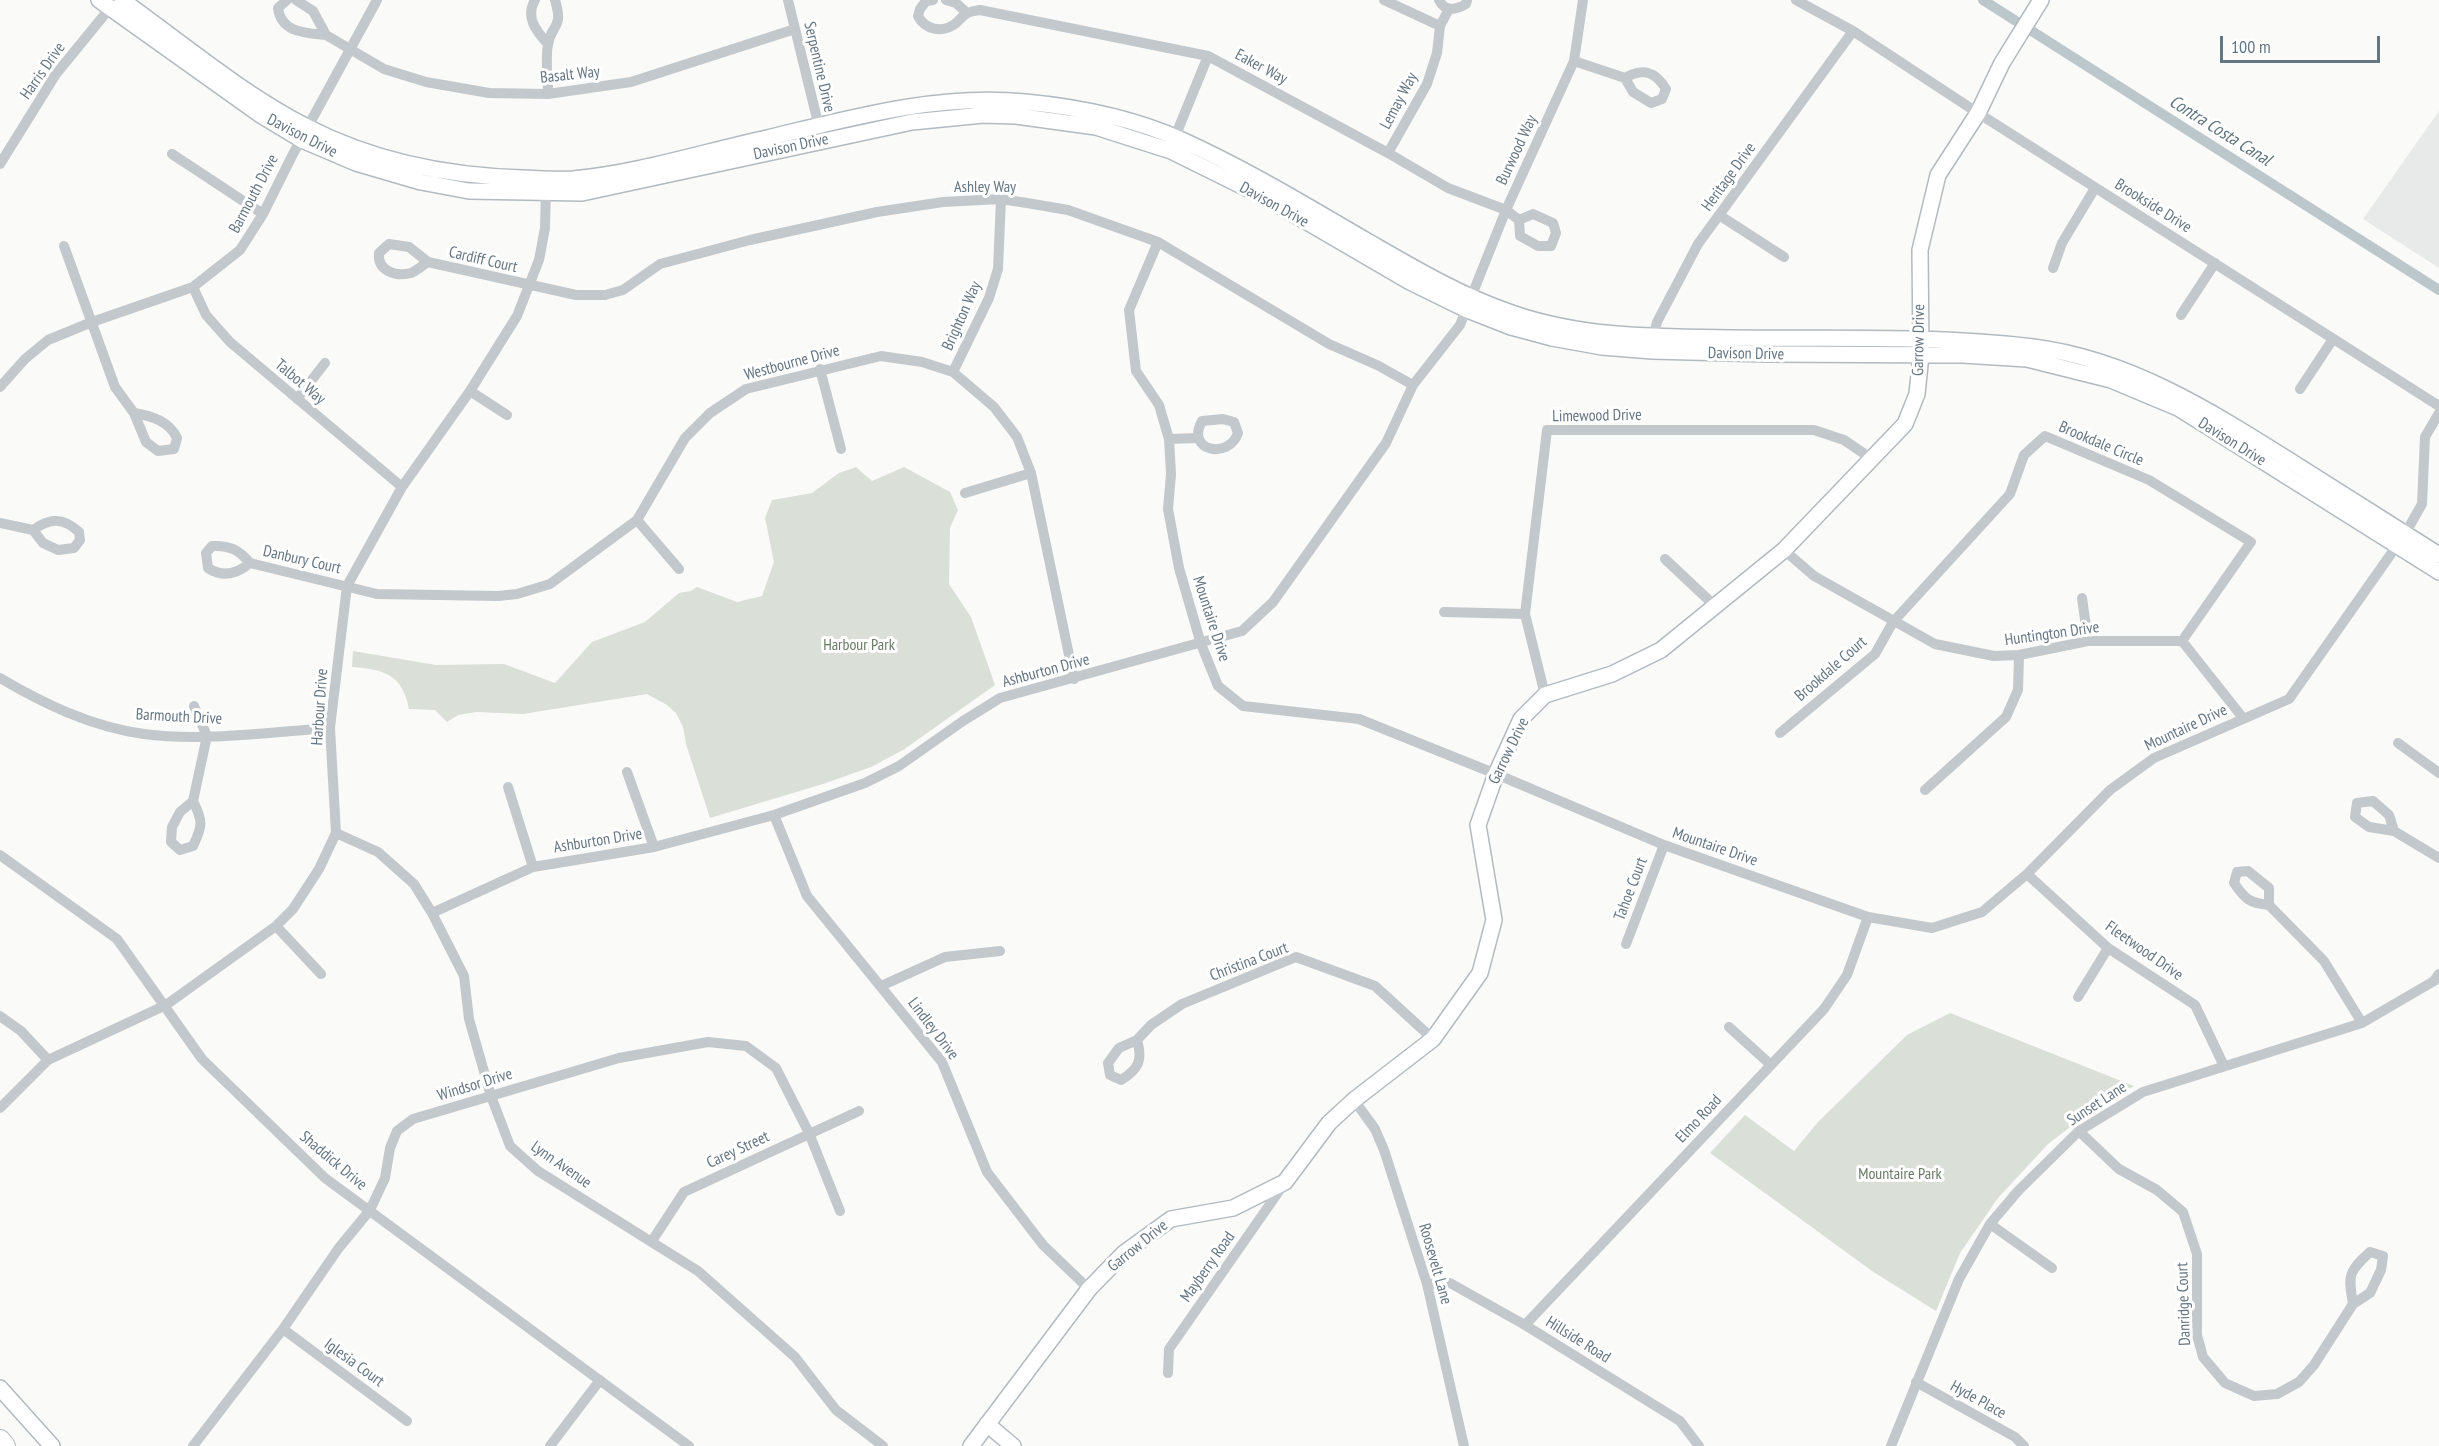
<!DOCTYPE html>
<html>
<head>
<meta charset="utf-8">
<style>
  body { margin:0 }
  #map { position:relative; width:2439px; height:1446px; overflow:hidden; background:#fafaf8; font-family:"PT Sans Narrow",sans-serif }
  canvas { display:block }
  .scale { position:absolute; left:2220px; top:36px; width:160px; height:27px; box-sizing:border-box; border:3px solid #657683; border-top:0; padding-left:8px; font-size:18px; line-height:21px; white-space:nowrap; color:#657683; -webkit-text-stroke:4px #fff; paint-order:stroke }
</style>
</head>
<body>
<div id="map">
<canvas width="2439" height="1446"></canvas>
<div class="scale">100 m</div>
</div>
<script>
const ctx = document.querySelector('canvas').getContext('2d');
ctx.lineJoin = 'round';
function fillPath(path, color) { ctx.fillStyle = color; ctx.fill(path, 'evenodd'); }
function trace(path, color, width, dash) { ctx.strokeStyle = color; ctx.lineWidth = width; ctx.lineCap = dash ? 'butt' : 'round'; ctx.setLineDash(dash || []); ctx.stroke(path); }
function write(font, color, halo, rows, align = 'center') {
  ctx.font = font + ' "PT Sans Narrow",sans-serif'; ctx.lineWidth = 6; ctx.setLineDash([]); ctx.textBaseline = 'middle'; ctx.strokeStyle = halo; ctx.fillStyle = color; for (const [text, x, y, turn = 0] of rows) {
    ctx.save(); ctx.translate(x, y); ctx.rotate((+turn || 0) * Math.PI / 180); ctx.textAlign = isNaN(turn) ? turn : align; if (halo) ctx.strokeText(text, 0, 0); ctx.fillText(text, 0, 0); ctx.restore();
  }
}
const built = new Path2D(`
  M2439 111V268L2363 219Z`);
const green = new Path2D(`
  M856 467 872 481 904 467 950 492 958 510 950 528 949 584 971 617 995 685 903 750 871 767 823 784 710 818 686 744 683 727 676 713 667 705 647 694 523 714 477 712 458 715 447 722 435 710 409 709C403 675 384 669 352 667L353 651 436 665 504 664 555 683 592 642 645 622 679 593 691 591 697 587 737 602 762 596 774 562 765 518 772 500 812 493 839 473Z
  M1950 1013 2134 1086 2087 1114 2048 1144 1998 1198 1960 1253 1936 1311 1872 1271 1710 1153 1745 1115 1794 1151 1818 1122 1907 1035Z`);
const canal = new Path2D(`
  M1983 0 2439 290`);
const street = new Path2D(`
  M287 0 278 8C281 33 306 33 326 35
  M296 0 313 11 326 35 384 69 426 82 489 93 548 94 631 82 795 29
  M535 0C525 17 536 31 548 44
  M788 0 820 131
  M933 0 926 1 920 9 918 16C925 30 942 33 955 24 959 21 962 16 966 14 970 11 975 11 980 10L1208 56 1388 153 1448 188 1506 210 1519 220 1520 236 1538 246H1551L1556 233 1553 223 1533 214 1519 220
  M946 0 956 3 967 13
  M1384 0 1440 26
  M1439 0C1445 12 1456 10 1466 4L1467 0
  M1796 0 1853 31 1978 113 2439 406
  M1574 61 1625 78 1633 92 1651 103 1662 99 1666 89C1655 71 1643 68 1625 78
  M548 94C548 78 545 60 548 45 551 23 564 30 555 0
  M1175 143 1179 127 1208 56
  M1388 153 1427 84 1437 53 1440 26 1449 9
  M172 154 263 214
  M0 164 56 74 114 3
  M1719 215 1784 257
  M1158 242 1129 310 1136 371 1159 405 1169 439 1171 474 1168 509 1179 568 1201 644 1218 686 1243 706 1359 719 1496 774 1664 845 1868 917 1932 928 1982 912 2027 874 2110 790 2154 758 2289 699 2405 534 2422 504 2425 437 2439 413
  M64 246 115 387 134 413 146 442 158 451 174 449 177 438C169 421 152 416 134 413
  M428 262C423 265 416 271 411 273 396 277 377 271 379 253L389 244 409 247 428 262 576 295H605L623 290 660 264 750 240 877 212 943 202 1001 199 1027 203 1068 210 1158 242 1329 344 1377 365 1413 385
  M2053 268 2062 243 2095 188
  M193 287 206 315 230 342 402 487
  M2181 315 2215 263
  M1652 341 1657 322 1698 244 1853 31
  M820 369 841 449
  M953 372 989 298 998 269 1001 199
  M0 387 25 359 48 340 92 322 193 287 240 250 263 214 293 154 377 0
  M2300 389 2333 339
  M470 391 507 415
  M297 399 325 363
  M1223 419 1234 422 1238 433C1229 460 1185 451 1202 421Z
  M1169 439 1197 438
  M965 493 1031 473
  M637 520 679 569
  M0 523 33 530 43 543 58 550 74 548 80 540 79 532C63 517 50 518 33 530
  M1784 550 1814 576 1935 644 1994 656 2019 655 2088 641H2182L2243 718
  M1665 559 1715 606
  M250 563C237 574 223 578 208 568L206 553 212 546C230 545 239 550 250 563L377 594 498 596 517 594 550 584 637 520 685 438 710 413 746 389 881 356 922 362 953 372 994 407 1017 437 1031 473 1074 679
  M2082 598 2088 641
  M1444 612 1525 614
  M0 678C44 704 92 727 144 734 202 742 272 732 330 728
  M1545 695 1525 614 1547 430H1814L1844 440 1872 459
  M1780 733 1875 654 1893 622 2010 494 2024 455 2045 436 2149 480 2251 542 2182 641
  M2398 743 2439 773
  M627 772 654 847
  M508 787 533 867
  M1925 790 2006 717 2018 690 2019 655
  M193 801C203 821 203 825 193 846L180 850 171 842 172 827 180 812 193 801 207 736 194 706
  M774 815 807 896 942 1062 987 1172 1043 1245 1089 1289
  M2394 831 2389 815 2373 801 2357 803 2355 817 2369 827 2394 831 2439 858
  M336 833 378 852 414 884 432 913 464 976 469 1019 491 1096 510 1146 538 1171 698 1271 795 1357 836 1410 883 1446
  M0 855 117 939 202 1059 325 1178 689 1446
  M2027 874 2108 948 2195 1005 2224 1066
  M2269 905V888L2248 871 2237 872 2234 883C2245 899 2249 903 2269 905L2324 961 2362 1023
  M432 913 533 867 654 847 774 815 865 783 899 766 963 721 1000 698 1242 631 1273 602 1386 443 1413 385 1460 325 1506 210 1574 61 1583 0
  M276 926 321 974
  M1626 944 1664 845
  M881 986 945 957 1000 951
  M2078 997 2108 948
  M0 1016 21 1031 48 1060
  M1729 1027 1771 1065
  M1137 1040C1143 1060 1139 1069 1121 1080L1110 1075 1108 1063 1119 1048 1137 1040 1151 1025 1182 1004 1296 957 1375 986 1433 1039
  M1354 1100 1375 1129 1384 1150 1427 1284 1464 1446
  M0 1108 48 1060 166 1005 276 926 293 909 319 869 336 833 330 728 347 586 402 487 470 391 517 316 539 260 545 228 546 188
  M2079 1131 2119 1169 2157 1190 2183 1212 2197 1254V1335L2203 1357 2225 1383 2254 1396 2277 1394 2299 1382 2314 1365 2353 1304 2370 1293 2381 1270 2383 1256 2370 1252C2348 1272 2348 1275 2353 1304
  M1990 1224 2052 1268
  M652 1241 684 1192 859 1111
  M1427 1284 1450 1283 1525 1325 1680 1421 1699 1446
  M1525 1325 1824 1009 1847 975 1868 917
  M283 1329 407 1421
  M1168 1373 1169 1349 1284 1184
  M1916 1382 2015 1437 2024 1446
  M193 1446 283 1329 338 1249 370 1210 385 1178 390 1148 397 1131 413 1119 619 1058 708 1042 746 1046 776 1068 809 1133 840 1211
  M550 1446 600 1380
  M1891 1446 1959 1279 1990 1224 2018 1191 2079 1131 2143 1092 2362 1023 2434 981 2439 974`);
const secondary = new Path2D(`
  M99 0 259 114 302 140 356 163 421 182 469 191 582 193 912 122 983 115 1016 116 1096 127 1171 151 1264 197 1410 282 1465 309 1511 327 1552 338 1602 347 1652 351 1767 354 1963 355 2027 359 2111 380 2178 408 2439 572
  M122 0C182 43 241 93 307 127 375 162 447 176 523 178 539 179 556 180 573 179 638 173 703 152 767 138 850 118 939 93 1025 102 1078 107 1133 118 1182 140 1246 169 1307 206 1367 241 1414 268 1461 296 1512 313 1583 338 1660 337 1734 338 1833 339 1934 335 2033 347 2129 359 2211 411 2292 462 2341 493 2390 524 2439 555
  M0 1388 52 1446
  M987 1424 1013 1446
  M971 1446 1089 1289 1124 1253 1171 1219 1233 1208 1285 1182 1329 1123 1354 1100 1433 1039 1480 973 1494 920 1478 825 1496 774 1521 719 1545 695 1612 674 1661 650 1784 550 1905 424 1917 394 1921 355 1920 250 1938 175 1978 113 2002 63 2041 0`);
const highway = new Path2D(`
  M0 1440 5 1446`);
const streetNames = [
  ["Serpentine Drive",819,67,77],
  ["Eaker Way",1261,67,28],
  ["Harris Drive",43,71,-55],
  ["Basalt Way",570,75,-6],
  ["Lemay Way",1399,101,-62],
  ["Davison Drive",302,136,27],
  ["Davison Drive",791,147,-12],
  ["Burwood Way",1517,150,-65],
  ["Heritage Drive",1729,177,-54],
  ["Ashley Way",985,187],
  ["Barmouth Drive",254,194,-62],
  ["Davison Drive",1274,205,29],
  ["Brookside Drive",2153,206,32],
  ["Cardiff Court",483,260,13],
  ["Brighton Way",962,316,-66],
  ["Garrow Drive",1919,340,-89],
  ["Davison Drive",1746,354,1],
  ["Westbourne Drive",792,363,-15],
  ["Talbot Way",300,382,40],
  ["Limewood Drive",1597,416,-1],
  ["Davison Drive",2232,442,32],
  ["Brookdale Circle",2101,444,23],
  ["Danbury Court",302,560,13],
  ["Mountaire Drive",1211,619,72],
  ["Huntington Drive",2052,634,-8],
  ["Brookdale Court",1831,669,-41],
  ["Ashburton Drive",1046,671,-15],
  ["Harbour Drive",320,707,-86],
  ["Barmouth Drive",179,717,3],
  ["Mountaire Drive",2186,728,-25],
  ["Garrow Drive",1509,751,-64],
  ["Ashburton Drive",598,841,-9],
  ["Mountaire Drive",1715,847,19],
  ["Tahoe Court",1631,889,-69],
  ["Fleetwood Drive",2144,951,35],
  ["Christina Court",1249,962,-21],
  ["Lindley Drive",933,1029,53],
  ["Windsor Drive",475,1085,-17],
  ["Sunset Lane",2097,1104,-33],
  ["Elmo Road",1699,1119,-47],
  ["Carey Street",738,1150,-25],
  ["Shaddick Drive",333,1161,40],
  ["Lynn Avenue",561,1165,35],
  ["Garrow Drive",1138,1246,-39],
  ["Roosevelt Lane",1435,1264,74],
  ["Mayberry Road",1208,1267,-55],
  ["Danridge Court",2184,1304,-92],
  ["Hillside Road",1578,1340,32],
  ["Iglesia Court",354,1363,36],
  ["Hyde Place",1978,1400,29]
];
const parkNames = [
  ["Harbour Park",859,645],
  ["Mountaire Park",1900,1174]
];
const waterNames = [
  ["Contra Costa Canal",2220,131,32]
];
fillPath(built, '#e8e9e9');
fillPath(green, '#dadfd7');
trace(canal, '#bbc7cb', 10);
trace(secondary, '#b3babf', 18);
trace(highway, '#b4b9bd', 22);
trace(street, '#c3c8cc', 10);
trace(secondary, '#fff', 15);
trace(highway, '#fff', 20);
write('16px', '#657683', '#fff', streetNames);
write('16px', '#687a64', '#fff', parkNames);
write('italic 18px', '#60757c', '#fff', waterNames);
</script>
</body>
</html>
